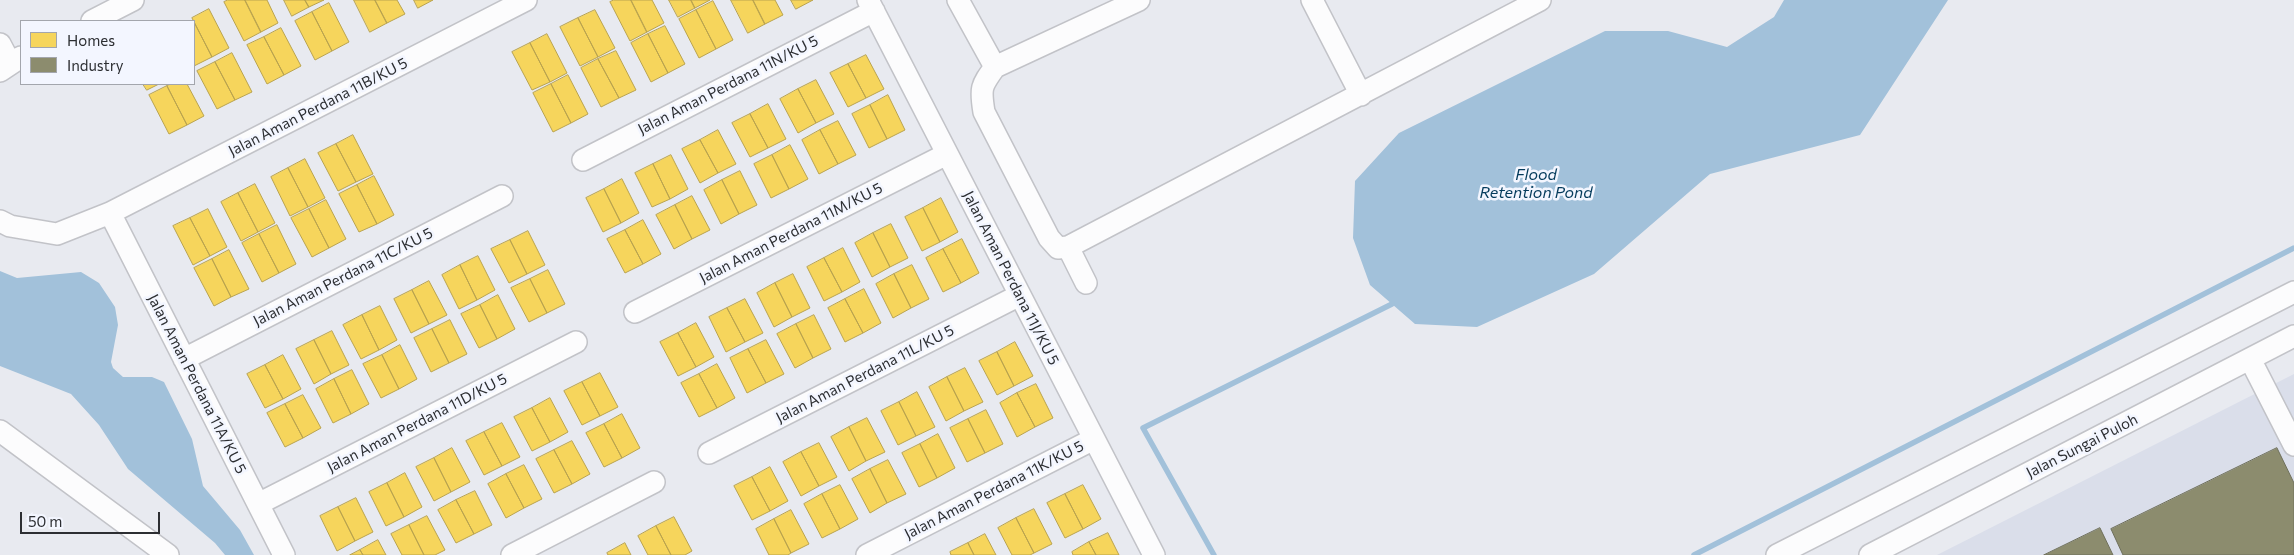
<!DOCTYPE html>
<html>
<head>
<meta charset="utf-8">
<style>
  body { margin:0 }
  #map { position:relative; width:2294px; height:555px; overflow:hidden; background:#e8eaf0; font-family:Commissioner,sans-serif }
  canvas { display:block }
  .legend { position:absolute; left:20px; top:20px; width:175px; height:65px; box-sizing:border-box; background:#f3f6ff; border:1px solid #a3a6ad; margin:0; padding:6px 9px; list-style:none; font-size:15px; color:#2c2e32 }
  .legend li { display:flex; align-items:center; gap:10px; height:25px }
  .legend b { width:25px; border:1px solid #a3a6ad }
  .scale { position:absolute; left:20px; top:512px; width:140px; height:22px; box-sizing:border-box; border:2px solid #2c2e32; border-top:0; padding-left:6px; font-size:15px; line-height:18px; white-space:nowrap; color:#2c2e32; -webkit-text-stroke:4px #f3f6ff; paint-order:stroke }
</style>
</head>
<body>
<div id="map">
<canvas width="2294" height="555"></canvas>
<ul class="legend">
<li><b style="height:14px;background:#f6d55c"></b>Homes</li>
<li><b style="height:14px;background:#8c8c6e"></b>Industry</li>
</ul>
<div class="scale">50 m</div>
</div>
<script>
const ctx = document.querySelector('canvas').getContext('2d');
ctx.lineJoin = 'round';
function fillPath(path, color) { ctx.fillStyle = color; ctx.fill(path, 'evenodd'); }
function trace(path, color, width, dash) { ctx.strokeStyle = color; ctx.lineWidth = width; ctx.lineCap = dash ? 'butt' : 'round'; ctx.setLineDash(dash || []); ctx.stroke(path); }
function write(font, color, halo, rows, align = 'center') {
  ctx.font = font + ' Commissioner,sans-serif'; ctx.lineWidth = 5; ctx.setLineDash([]); ctx.textBaseline = 'middle'; ctx.strokeStyle = halo; ctx.fillStyle = color; for (const [text, x, y, turn = 0] of rows) {
    ctx.save(); ctx.translate(x, y); ctx.rotate((+turn || 0) * Math.PI / 180); ctx.textAlign = isNaN(turn) ? turn : align; if (halo) ctx.strokeText(text, 0, 0); ctx.fillText(text, 0, 0); ctx.restore();
  }
}
const built = new Path2D(`
  M2294 374V555H1937Z`);
const water = new Path2D(`
  M1784 0H1948L1860 135 1710 174 1594 274 1477 327 1415 324 1370 285 1353 238 1355 181 1399 133 1605 31H1668L1727 47 1774 17Z
  M0 271 17 278 81 272 99 283 115 307 118 325 111 362 113 368 123 377H152L164 382 192 439 203 486 240 530 254 555H225L215 543 128 469 99 425 71 394 0 366Z`);
const homes = new Path2D(`
  M228 0H245L261 32 244 41 224 2Z
  M245 0H267L278 23 261 32Z
  M284 0H305L309 7 292 16Z
  M305 0H324L309 7Z
  M354 0H375L387 23 370 32Z
  M375 0H397L405 14 387 23Z
  M414 0H433L418 8Z
  M614 0H631L647 32 630 41 610 2Z
  M631 0H652L664 23 647 32Z
  M669 0H691L695 8 678 17Z
  M691 0H710L695 8Z
  M731 0H753L765 24 748 33Z
  M753 0H775L783 15 765 24Z
  M791 0H813L796 9Z
  M713 1 733 40 716 49 696 10Z
  M329 3 349 42 332 51 312 12Z
  M209 9 229 48 212 57 192 18Z
  M595 10 615 48 598 57 578 18Z
  M696 10 716 49 699 58 679 19Z
  M312 12 332 51 315 60 295 21Z
  M578 18 598 57 580 66 560 27Z
  M194 22 212 57 194 66Z
  M665 26 685 64 668 73 648 34Z
  M281 28 301 66 284 75 264 37Z
  M547 34 567 73 550 82 530 43Z
  M648 34 668 73 651 82 631 43Z
  M264 37 284 75 267 84 247 45Z
  M530 43 550 82 532 90 512 52Z
  M616 51 636 90 619 98 598 59Z
  M232 53 252 92 235 100 215 62Z
  M866 55 884 89 866 98 848 64Z
  M598 59 619 98 601 107 581 68Z
  M215 62 235 100 217 109 197 71Z
  M848 64 866 98 848 107 830 73Z
  M568 75 588 114 571 123 551 84Z
  M816 80 834 114 816 123 798 89Z
  M143 84H159L147 90Z
  M171 84H187L204 116 187 125 167 86Z
  M551 84 571 123 553 132 533 93Z
  M167 86 187 125 169 134 149 95Z
  M798 89 816 123 798 133 780 99Z
  M888 95 905 130 887 139 870 105Z
  M768 104 786 139 768 148 750 114Z
  M870 105 887 139 869 148 852 114Z
  M750 114 768 148 750 157 732 123Z
  M838 121 856 155 838 164 820 130Z
  M718 130 736 164 718 173 700 140Z
  M820 130 838 164 819 174 802 140Z
  M353 135 373 174 356 182 336 144Z
  M700 140 718 173 700 183 682 149Z
  M336 144 356 182 338 191 318 153Z
  M790 145 808 179 789 189 772 155Z
  M671 155 688 189 670 199 653 164Z
  M772 155 789 189 771 198 754 164Z
  M305 159 325 198 308 207 288 168Z
  M653 164 670 199 652 207 635 173Z
  M288 168 308 207 290 216 271 177Z
  M740 171 757 205 739 214 722 180Z
  M374 176 394 215 377 224 357 185Z
  M622 179 639 213 621 223 604 189Z
  M722 180 739 214 721 224 704 190Z
  M255 184 275 223 258 232 238 193Z
  M357 185 377 224 359 232 339 194Z
  M604 189 621 223 603 232 586 198Z
  M238 193 258 232 241 241 221 202Z
  M692 196 710 230 692 239 675 205Z
  M941 198 958 232 940 242 923 208Z
  M326 200 346 239 329 248 309 209Z
  M675 205 692 239 674 249 656 215Z
  M923 208 940 242 922 251 905 217Z
  M208 209 227 247 210 256 190 218Z
  M309 209 329 248 312 257 291 218Z
  M190 218 210 256 193 265 173 226Z
  M643 220 661 254 643 264 625 230Z
  M891 224 908 258 890 267 873 233Z
  M277 225 296 264 279 273 259 234Z
  M625 230 643 264 625 273 607 239Z
  M528 231 545 265 527 274 510 240Z
  M873 233 890 267 872 277 855 243Z
  M259 234 279 273 262 282 242 243Z
  M962 239 979 273 961 283 943 249Z
  M510 240 527 274 509 283 491 249Z
  M843 248 860 282 842 292 824 258Z
  M943 249 961 283 943 292 926 258Z
  M229 250 249 289 231 297 212 259Z
  M478 256 495 290 477 300 460 265Z
  M824 258 842 292 824 301 807 267Z
  M212 259 231 297 214 306 194 268Z
  M460 265 477 300 459 309 442 275Z
  M912 265 929 299 911 308 894 274Z
  M548 270 565 304 547 313 530 279Z
  M793 274 810 308 792 317 775 283Z
  M894 274 911 308 893 318 876 284Z
  M530 279 547 313 529 322 511 288Z
  M429 281 447 315 429 324 412 290Z
  M775 283 792 317 774 327 757 293Z
  M864 289 881 323 863 333 845 299Z
  M412 290 429 324 411 333 394 299Z
  M498 295 515 329 497 339 480 305Z
  M745 299 763 333 745 342 727 308Z
  M845 299 863 333 845 342 828 308Z
  M480 305 497 339 479 348 461 314Z
  M380 306 397 340 379 350 362 315Z
  M727 308 745 342 726 352 709 317Z
  M362 315 379 350 361 359 343 325Z
  M814 315 831 349 813 358 796 324Z
  M450 320 467 354 449 363 432 329Z
  M696 323 714 357 696 367 678 333Z
  M796 324 813 358 795 368 777 334Z
  M432 329 449 363 431 372 414 338Z
  M332 331 349 365 331 374 314 340Z
  M678 333 696 367 678 376 660 342Z
  M314 340 331 374 314 384 296 349Z
  M766 340 784 374 766 383 748 349Z
  M1015 342 1033 376 1014 386 997 352Z
  M400 345 417 379 399 389 382 355Z
  M748 349 766 383 747 393 730 358Z
  M997 352 1014 386 997 395 979 361Z
  M283 355 301 389 283 399 265 365Z
  M382 355 399 389 381 398 363 364Z
  M717 364 735 398 717 408 699 374Z
  M265 365 283 399 265 408 247 374Z
  M965 368 983 402 964 411 947 377Z
  M352 370 369 404 351 414 334 379Z
  M600 373 618 407 600 416 582 382Z
  M699 374 717 408 699 417 681 383Z
  M947 377 964 411 946 421 929 387Z
  M334 379 351 414 333 423 316 389Z
  M582 382 600 416 582 425 564 391Z
  M1036 384 1053 418 1035 427 1017 393Z
  M917 392 935 427 916 436 899 402Z
  M1017 393 1035 427 1017 437 1000 403Z
  M303 395 321 428 303 438 285 404Z
  M550 398 568 432 550 442 532 408Z
  M899 402 916 436 898 445 881 411Z
  M285 404 303 438 285 447 267 413Z
  M532 408 550 442 532 451 514 417Z
  M986 410 1003 444 985 453 968 419Z
  M622 414 640 448 622 458 604 424Z
  M867 418 885 452 866 461 849 427Z
  M968 419 985 453 967 462 950 428Z
  M502 423 520 457 502 466 484 432Z
  M604 424 622 458 604 467 586 433Z
  M849 427 866 461 849 471 831 437Z
  M484 432 502 466 484 475 466 441Z
  M938 434 955 468 937 478 920 444Z
  M572 441 590 474 572 484 554 450Z
  M819 443 837 477 819 486 801 452Z
  M920 444 937 478 919 487 902 453Z
  M452 448 470 482 451 492 434 458Z
  M554 450 572 484 554 493 536 459Z
  M801 452 819 486 801 496 783 462Z
  M434 458 451 492 434 501 416 467Z
  M888 460 906 494 887 503 870 469Z
  M524 465 542 499 524 508 506 474Z
  M770 467 788 501 770 511 752 477Z
  M870 469 887 503 870 513 852 479Z
  M405 473 422 507 404 517 387 483Z
  M506 474 524 508 506 518 488 484Z
  M752 477 770 511 752 520 734 486Z
  M387 483 404 517 386 526 369 492Z
  M840 485 858 519 840 529 822 494Z
  M1083 485 1101 519 1083 529 1065 494Z
  M475 491 492 525 474 534 456 500Z
  M822 494 840 529 822 538 804 504Z
  M1065 494 1083 529 1065 538 1047 503Z
  M356 498 373 532 355 541 338 507Z
  M456 500 474 534 456 543 438 510Z
  M338 507 355 541 337 551 320 516Z
  M1034 509 1052 544 1034 553 1016 518Z
  M791 510 809 544 791 553 774 519Z
  M427 516 445 550 435 555H424L409 525Z
  M674 517 692 551 685 555H671L656 526Z
  M1016 518 1034 553 1030 555H1012L998 528Z
  M774 519 791 553 788 555H769L756 529Z
  M409 525 424 555H402L391 534Z
  M656 526 671 555H648L638 536Z
  M1108 533 1119 555H1096L1089 542Z
  M985 534 996 555H974L968 543Z
  M378 540 386 555H363L360 550Z
  M1089 542 1096 555H1073L1072 552Z
  M625 543 631 555H608L607 553Z
  M968 543 974 555H951L950 552Z
  M360 550 363 555H350Z`);
const industry = new Path2D(`
  M2277 448 2294 483V555H2123L2111 529Z
  M2100 528 2113 555H2044Z`);
const stream = new Path2D(`
  M1214 555 1143 428 1392 304
  M1694 555 2294 248`);
const minor = new Path2D(`
  M868 0 1154 555
  M958 0 995 67
  M1139 0 995 67C981 86 980 88 984 112L1049 238 1058 248 1068 247 1540 0
  M1312 0 1361 95
  M92 21 133 0
  M0 44 10 63
  M0 71 21 57
  M583 160 874 11
  M110 213 284 555
  M0 221 10 226 57 234 110 213 526 0
  M1068 247 1086 283
  M635 312 947 154
  M184 359 502 196
  M2250 359 2294 445
  M0 431 168 555
  M709 453 1020 295
  M258 504 576 342
  M512 555 654 482
  M867 555 1094 439
  M1777 555 2294 292
  M1870 555 2294 336`);
const streetNames = [
  ["Jalan Aman Perdana 11N/KU 5",728,85,-27],
  ["Jalan Aman Perdana 11B/KU 5",318,107,-27],
  ["Jalan Aman Perdana 11M/KU 5",791,233,-27],
  ["Jalan Aman Perdana 11C/KU 5",343,277,-27],
  ["Jalan Aman Perdana 11J/KU 5",1011,278,63],
  ["Jalan Aman Perdana 11L/KU 5",865,374,-27],
  ["Jalan Aman Perdana 11A/KU 5",197,384,63],
  ["Jalan Aman Perdana 11D/KU 5",417,423,-27],
  ["Jalan Sungai Puloh",2082,446,-27],
  ["Jalan Aman Perdana 11K/KU 5",994,490,-27]
];
const waterNames = [
  ["Flood",1536,175],
  ["Retention Pond",1536,193]
];
fillPath(built, '#dadeea');
fillPath(water, '#a2c1da');
fillPath(homes, '#f6d55c');
trace(homes, '#b9a34f', 1);
fillPath(industry, '#8c8c6e');
trace(industry, '#6f705c', 1);
trace(stream, '#a2c1da', 5.5);
trace(minor, '#c2c3c8', 24);
trace(minor, '#fcfcfd', 21);
write('15px', '#2c2e32', '#f3f6ff', streetNames);
write('italic 16px', '#043b5c', '#f3f6ff', waterNames);
</script>
</body>
</html>
